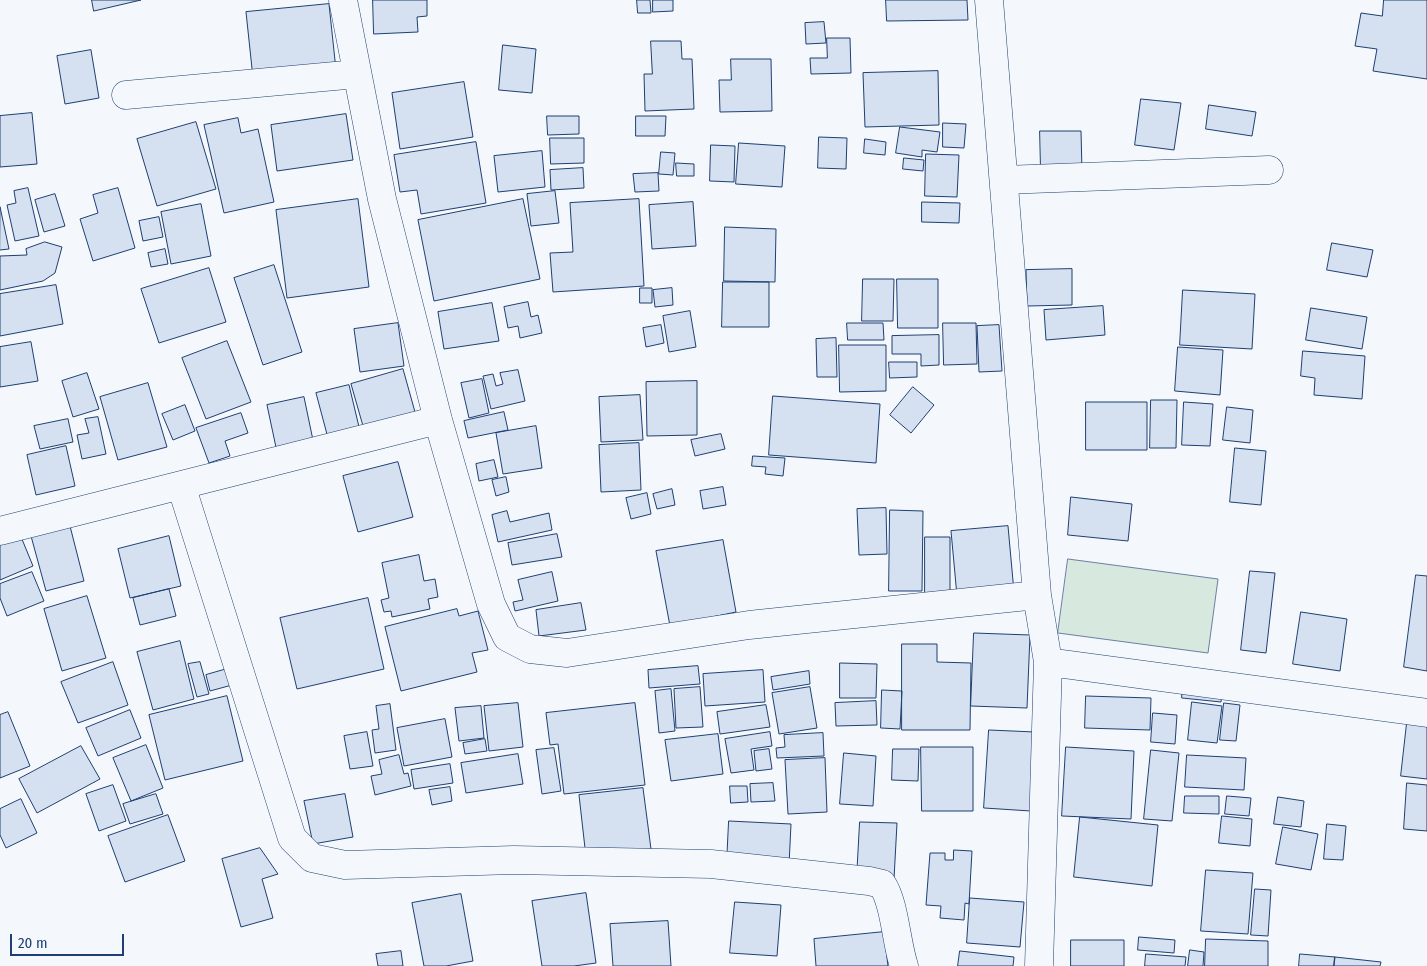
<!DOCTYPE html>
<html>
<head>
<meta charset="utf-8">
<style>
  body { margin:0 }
  #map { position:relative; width:1427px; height:966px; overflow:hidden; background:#f4f7fb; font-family:"Fira Sans Condensed",sans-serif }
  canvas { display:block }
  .scale { position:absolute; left:10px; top:934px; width:114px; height:22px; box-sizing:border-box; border:2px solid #1d3f73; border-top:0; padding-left:6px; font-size:15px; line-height:18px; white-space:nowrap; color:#1d3f73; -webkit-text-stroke:4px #f4f7fb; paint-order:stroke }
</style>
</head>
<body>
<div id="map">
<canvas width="1427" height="966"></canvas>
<div class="scale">20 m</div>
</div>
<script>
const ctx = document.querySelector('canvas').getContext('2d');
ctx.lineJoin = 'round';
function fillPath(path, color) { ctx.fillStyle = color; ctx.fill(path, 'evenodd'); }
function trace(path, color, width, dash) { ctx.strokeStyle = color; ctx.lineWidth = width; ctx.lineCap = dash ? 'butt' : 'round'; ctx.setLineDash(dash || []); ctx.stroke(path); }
const green = new Path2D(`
  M1068 559 1218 579 1208 653 1058 633Z`);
const building = new Path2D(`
  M92 0H141L94 11Z
  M373 0H427V16L417 17 418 32 374 34Z
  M637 0H650L651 13H638Z
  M653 0H673V11L653 12Z
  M886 0H967L968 20 887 21Z
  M1384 0H1427V79L1373 71 1377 49 1355 46 1361 13 1382 16Z
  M329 4 336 70 253 78 246 12Z
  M824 22 826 43 806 44 805 23Z
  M827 38H850L851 73 811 74 810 58H827Z
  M651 41H681L682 59H692L694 109 645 111 644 74H652Z
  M503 45 536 49 532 93 499 90Z
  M91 50 99 98 65 104 57 56Z
  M731 59H771L772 111 720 112 719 80H731Z
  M938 71 939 125 865 127 863 73Z
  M464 82 473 137 400 149 392 93Z
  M1141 99 1181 103 1174 150 1135 145Z
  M1209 105 1256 112 1252 136 1206 129Z
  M32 113 37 164 0 167V116Z
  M346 114 353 160 277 171 271 125Z
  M547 116H579V134L548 135Z
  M636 116H666L665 136H636Z
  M238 118 241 133 258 129 274 202 224 213 204 125Z
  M196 122 216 189 157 206 137 139Z
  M943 123 966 124 964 148 943 147Z
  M900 127 940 132 937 152 922 150V157L896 153Z
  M1040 131H1081L1082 171 1041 172Z
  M819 137 847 138 846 169 818 168Z
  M550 138H584V163L551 164Z
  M865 139 886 142 885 155 864 153Z
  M476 142 486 203 421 214 417 190 400 192 394 155Z
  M739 143 785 146 782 187 736 184Z
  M711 145 735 146 734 182 710 181Z
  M542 151 545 187 498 192 494 156Z
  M661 152 675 153 673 175 659 174Z
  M926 154 959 155 957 197 925 196Z
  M904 158 924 160 923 171 903 169Z
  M676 163 694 164V176H677Z
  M583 168 584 188 551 190 550 170Z
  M658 173 659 191 635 192 633 174Z
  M28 188 39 236 15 241 7 205 16 203 14 191Z
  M118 188 135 248 93 261 80 219 98 213 93 195Z
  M555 191 559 223 531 226 527 194Z
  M55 194 65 226 44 232 35 200Z
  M358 199 369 287 287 298 276 210Z
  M523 199 540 279 434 301 418 220Z
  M639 199 644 286 553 292 550 253 573 252 570 203Z
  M693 202 696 246 652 249 649 205Z
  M922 202 960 203 959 223 922 222Z
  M201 204 211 256 171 264 161 212Z
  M0 207 9 249 0 250Z
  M159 217 163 237 143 241 139 221Z
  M725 227 776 229 775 282 724 281Z
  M45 242 62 247 55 273 43 281 0 290V256L27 255 26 249Z
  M1332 243 1373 250 1367 277 1327 270Z
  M165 249 168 264 151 267 148 253Z
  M274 265 302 352 263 365 234 278Z
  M209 268 226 322 159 343 141 289Z
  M1072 269V305L1027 306 1026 270Z
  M863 279H894L893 321H862Z
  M897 279H938V328H898Z
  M723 282H769V327H722Z
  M56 285 63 324 0 336V294Z
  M640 288H652V303H640Z
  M672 288 673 305 655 307 653 290Z
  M1183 290 1255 294 1252 349 1180 345Z
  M528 302 531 317 538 315 542 333 520 338 518 326 508 328 504 307Z
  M492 303 499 341 444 349 438 312Z
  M1103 306 1105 335 1046 340 1044 310Z
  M1311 308 1367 317 1362 349 1306 340Z
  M690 311 696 347 669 352 663 316Z
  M398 323 404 366 360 372 354 329Z
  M847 323H883L884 340H848Z
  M943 323H976L977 364 944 365Z
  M661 325 664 343 646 347 643 328Z
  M999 325 1002 371 979 372 977 326Z
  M939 335V365L921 366V354H892V336Z
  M836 338 837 377H817L816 339Z
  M227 341 251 402 206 419 182 358Z
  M31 342 38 381 0 387V347Z
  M839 345H886V391L840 392Z
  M1178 347 1223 350 1220 395 1175 391Z
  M1303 351 1365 356 1362 399 1314 395 1315 378 1301 376Z
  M889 362H917V377L890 378Z
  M403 369 415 412 363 426 351 384Z
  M518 370 525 401 491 409 483 376 493 374 496 386 503 384 500 373Z
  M87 373 99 409 73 417 62 381Z
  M482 379 489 413 469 418 461 383Z
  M697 381V435L647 436 646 382Z
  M148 383 167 447 118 460 100 397Z
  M349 385 360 431 328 438 316 393Z
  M913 387 934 405 911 433 890 415Z
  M640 395 643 440 601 442 599 397Z
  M773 396 880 404 876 463 769 455Z
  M304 397 314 445 277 452 267 405Z
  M1151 400H1177L1176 448H1150Z
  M1086 402H1147V450H1086Z
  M1184 402 1213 404 1210 446 1182 445Z
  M185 405 195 431 173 440 162 414Z
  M1227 407 1253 410 1250 443 1223 440Z
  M504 412 508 430 468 438 464 421Z
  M241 413 248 433 225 441 230 456 209 463 196 428Z
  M98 417 106 454 82 459 77 435 89 433 85 419Z
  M68 419 73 442 40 449 34 426Z
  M536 426 542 468 503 474 496 433Z
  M721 434 725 449 695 456 691 440Z
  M639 443 641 490 601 492 599 445Z
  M66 446 75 486 36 495 27 455Z
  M1235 448 1266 451 1261 505 1230 502Z
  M753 456 785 458 783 476 765 474 766 467 752 466Z
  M494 460 498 477 479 481 476 464Z
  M398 462 413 517 358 532 343 476Z
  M506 477 509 492 496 496 492 480Z
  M723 487 726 505 703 509 700 491Z
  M672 489 675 505 657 509 653 494Z
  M647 493 651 514 631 519 626 498Z
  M1071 497 1132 504 1128 541 1068 535Z
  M886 508 887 554 859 555 857 509Z
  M890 510 923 511 922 591H889Z
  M507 511 510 522 549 513 552 530 498 542 492 515Z
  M70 526 84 581 46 591 31 536Z
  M1008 526 1014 592 957 596 951 531Z
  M17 527 33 566 0 580V534Z
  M557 534 562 557 512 565 508 543Z
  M169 536 181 586 130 598 118 549Z
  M925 537H950V602L925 603Z
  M723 540 736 612 670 626 656 551Z
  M419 555 424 581 435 579 438 597 428 599 430 609 392 617 391 611 384 612 381 600 389 598 382 563Z
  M1250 571 1275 573 1266 653 1241 650Z
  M32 572 44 601 7 616 0 598V584Z
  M552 572 558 601 515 611 513 602 523 600 518 580Z
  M1416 575 1427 576V671L1404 667Z
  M169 589 176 616 140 625 133 598Z
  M87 596 106 658 62 671 44 609Z
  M368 598 384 669 297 689 280 618Z
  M581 603 586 630 539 636 536 610Z
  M457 609 459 616 478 611 488 650 472 653 477 672 401 691 385 627Z
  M1301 612 1347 619 1340 671 1293 664Z
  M974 633 1030 635 1027 708 971 706Z
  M180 641 194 699 153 710 137 652Z
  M902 644H937V662L971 663 970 730H902Z
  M113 662 128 705 78 723 61 682Z
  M200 662 209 694 197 697 188 664Z
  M840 663 877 664 876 698H840Z
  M698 666 700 684 649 688 648 670Z
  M227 669 232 685 210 691 206 675Z
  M763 670 765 702 705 706 703 674Z
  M809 671 810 684 773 690 771 677Z
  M1183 682 1223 686 1221 702 1182 698Z
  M700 687 703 727 676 728 674 689Z
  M810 687 817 728 779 734 772 693Z
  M671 689 675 731 659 733 655 691Z
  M882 690 902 691 900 729 881 728Z
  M227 696 243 761 165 780 149 715Z
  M1086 696 1151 698 1150 730 1085 728Z
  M876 701 877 725 836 726 835 703Z
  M1192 702 1222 706 1217 743 1188 740Z
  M518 703 523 747 489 751 484 706Z
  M635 703 645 785 564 794 558 744 550 745 546 713Z
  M1224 703 1240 705 1236 741 1220 740Z
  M390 704 396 750 375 753 372 730 379 729 376 706Z
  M766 705 770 727 720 734 717 712Z
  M481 706 484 738 459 741 455 708Z
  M130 710 141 738 98 756 86 728Z
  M8 712 30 766 0 778V715Z
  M1153 713 1177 715 1175 744 1151 742Z
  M1408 714 1427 716V779L1401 776Z
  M445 719 452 757 404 766 397 728Z
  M989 730 1035 732 1031 811 984 808Z
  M367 732 373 766 350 769 344 736Z
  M770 732 772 746 751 749 754 770 731 773 725 739Z
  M823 733 824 756 777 758 776 748 785 747 784 735Z
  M718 734 723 774 671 781 665 740Z
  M485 739 487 751 465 754 463 743Z
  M146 745 163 788 131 801 113 758Z
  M81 746 100 779 37 813 19 779Z
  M921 747H973V811H922Z
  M1066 747 1134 751 1131 819 1062 816Z
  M554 748 561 791 542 794 536 750Z
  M769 749 772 769 756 771 754 751Z
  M893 749H919L918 781 892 780Z
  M1151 750 1179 753 1172 821 1144 819Z
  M844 753 876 756 873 806 840 804Z
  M518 754 523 784 466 793 461 763Z
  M399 755 404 774 408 773 411 786 375 795 371 776 382 774 379 760Z
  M1187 755 1246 758 1244 790 1185 787Z
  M825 758 827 812 788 814 785 760Z
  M450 764 453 783 414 789 411 770Z
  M773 783 775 801 751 802 750 784Z
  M1407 783 1427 785V831L1404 829Z
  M113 785 126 821 99 831 86 794Z
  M730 786H747L748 802 731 803Z
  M450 787 452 801 432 805 429 790Z
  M643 788 651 849 586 857 579 795Z
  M156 794 163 814 130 824 123 804Z
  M345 794 353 837 313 844 304 801Z
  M1185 796H1219V814L1184 813Z
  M1227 796 1251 798 1249 816 1225 814Z
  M1278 797 1304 801 1301 827 1274 824Z
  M21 799 37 833 6 848 0 835V809Z
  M168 815 185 861 125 882 108 836Z
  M1222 816 1252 819 1250 846 1219 843Z
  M1080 817 1158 825 1152 886 1074 877Z
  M729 821 791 824 789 865 727 862Z
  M860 822 897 823 894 879 857 877Z
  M1327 824 1346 826 1343 860 1324 859Z
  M1283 827 1318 834 1311 870 1276 864Z
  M260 848 278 874 262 879 273 918 241 927 222 859Z
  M954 850 972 851 969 904 965 903 964 920 940 918 941 906 926 905 930 853H945V860H953Z
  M1206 870 1253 873 1248 934 1201 931Z
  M1255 889 1271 890 1268 936 1251 935Z
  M586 893 596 963 574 966H542L532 901Z
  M461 894 473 961 446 966H424L412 903Z
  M970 898 1024 902 1020 947 967 943Z
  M735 902 781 905 777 956 730 953Z
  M668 921 671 966H613L610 924Z
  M884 932 888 966H816L814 939Z
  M1139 937 1175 940 1174 953 1138 950Z
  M1206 939 1268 941V966H1205Z
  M1071 940H1124V966H1071Z
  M1190 950 1204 952 1203 966H1188Z
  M401 951 403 966H378L376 954Z
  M960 951 1014 957 1013 966H958Z
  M1146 954 1186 957 1185 966H1145Z
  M1300 954 1335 957 1334 966H1299Z
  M1335 957 1381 962 1380 966H1334Z`);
const minor = new Path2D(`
  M343 0 382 199 438 420 491 604 507 637 530 649 567 653 749 625 1037 595
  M989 0 1037 595 1048 662 1039 966
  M126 95 357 74
  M1004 180 1269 170
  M181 485 292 838 312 858 345 865 514 860 711 864 869 881 882 884C895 904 896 942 904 966
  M0 531 438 420
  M1048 662 1427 713`);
fillPath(green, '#d7e8df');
trace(green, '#687fa3', 1);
fillPath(building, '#d5e0f0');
trace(building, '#1d3f73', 1);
trace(minor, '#1d3f73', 29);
trace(minor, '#f4f7fb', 28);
</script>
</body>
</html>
